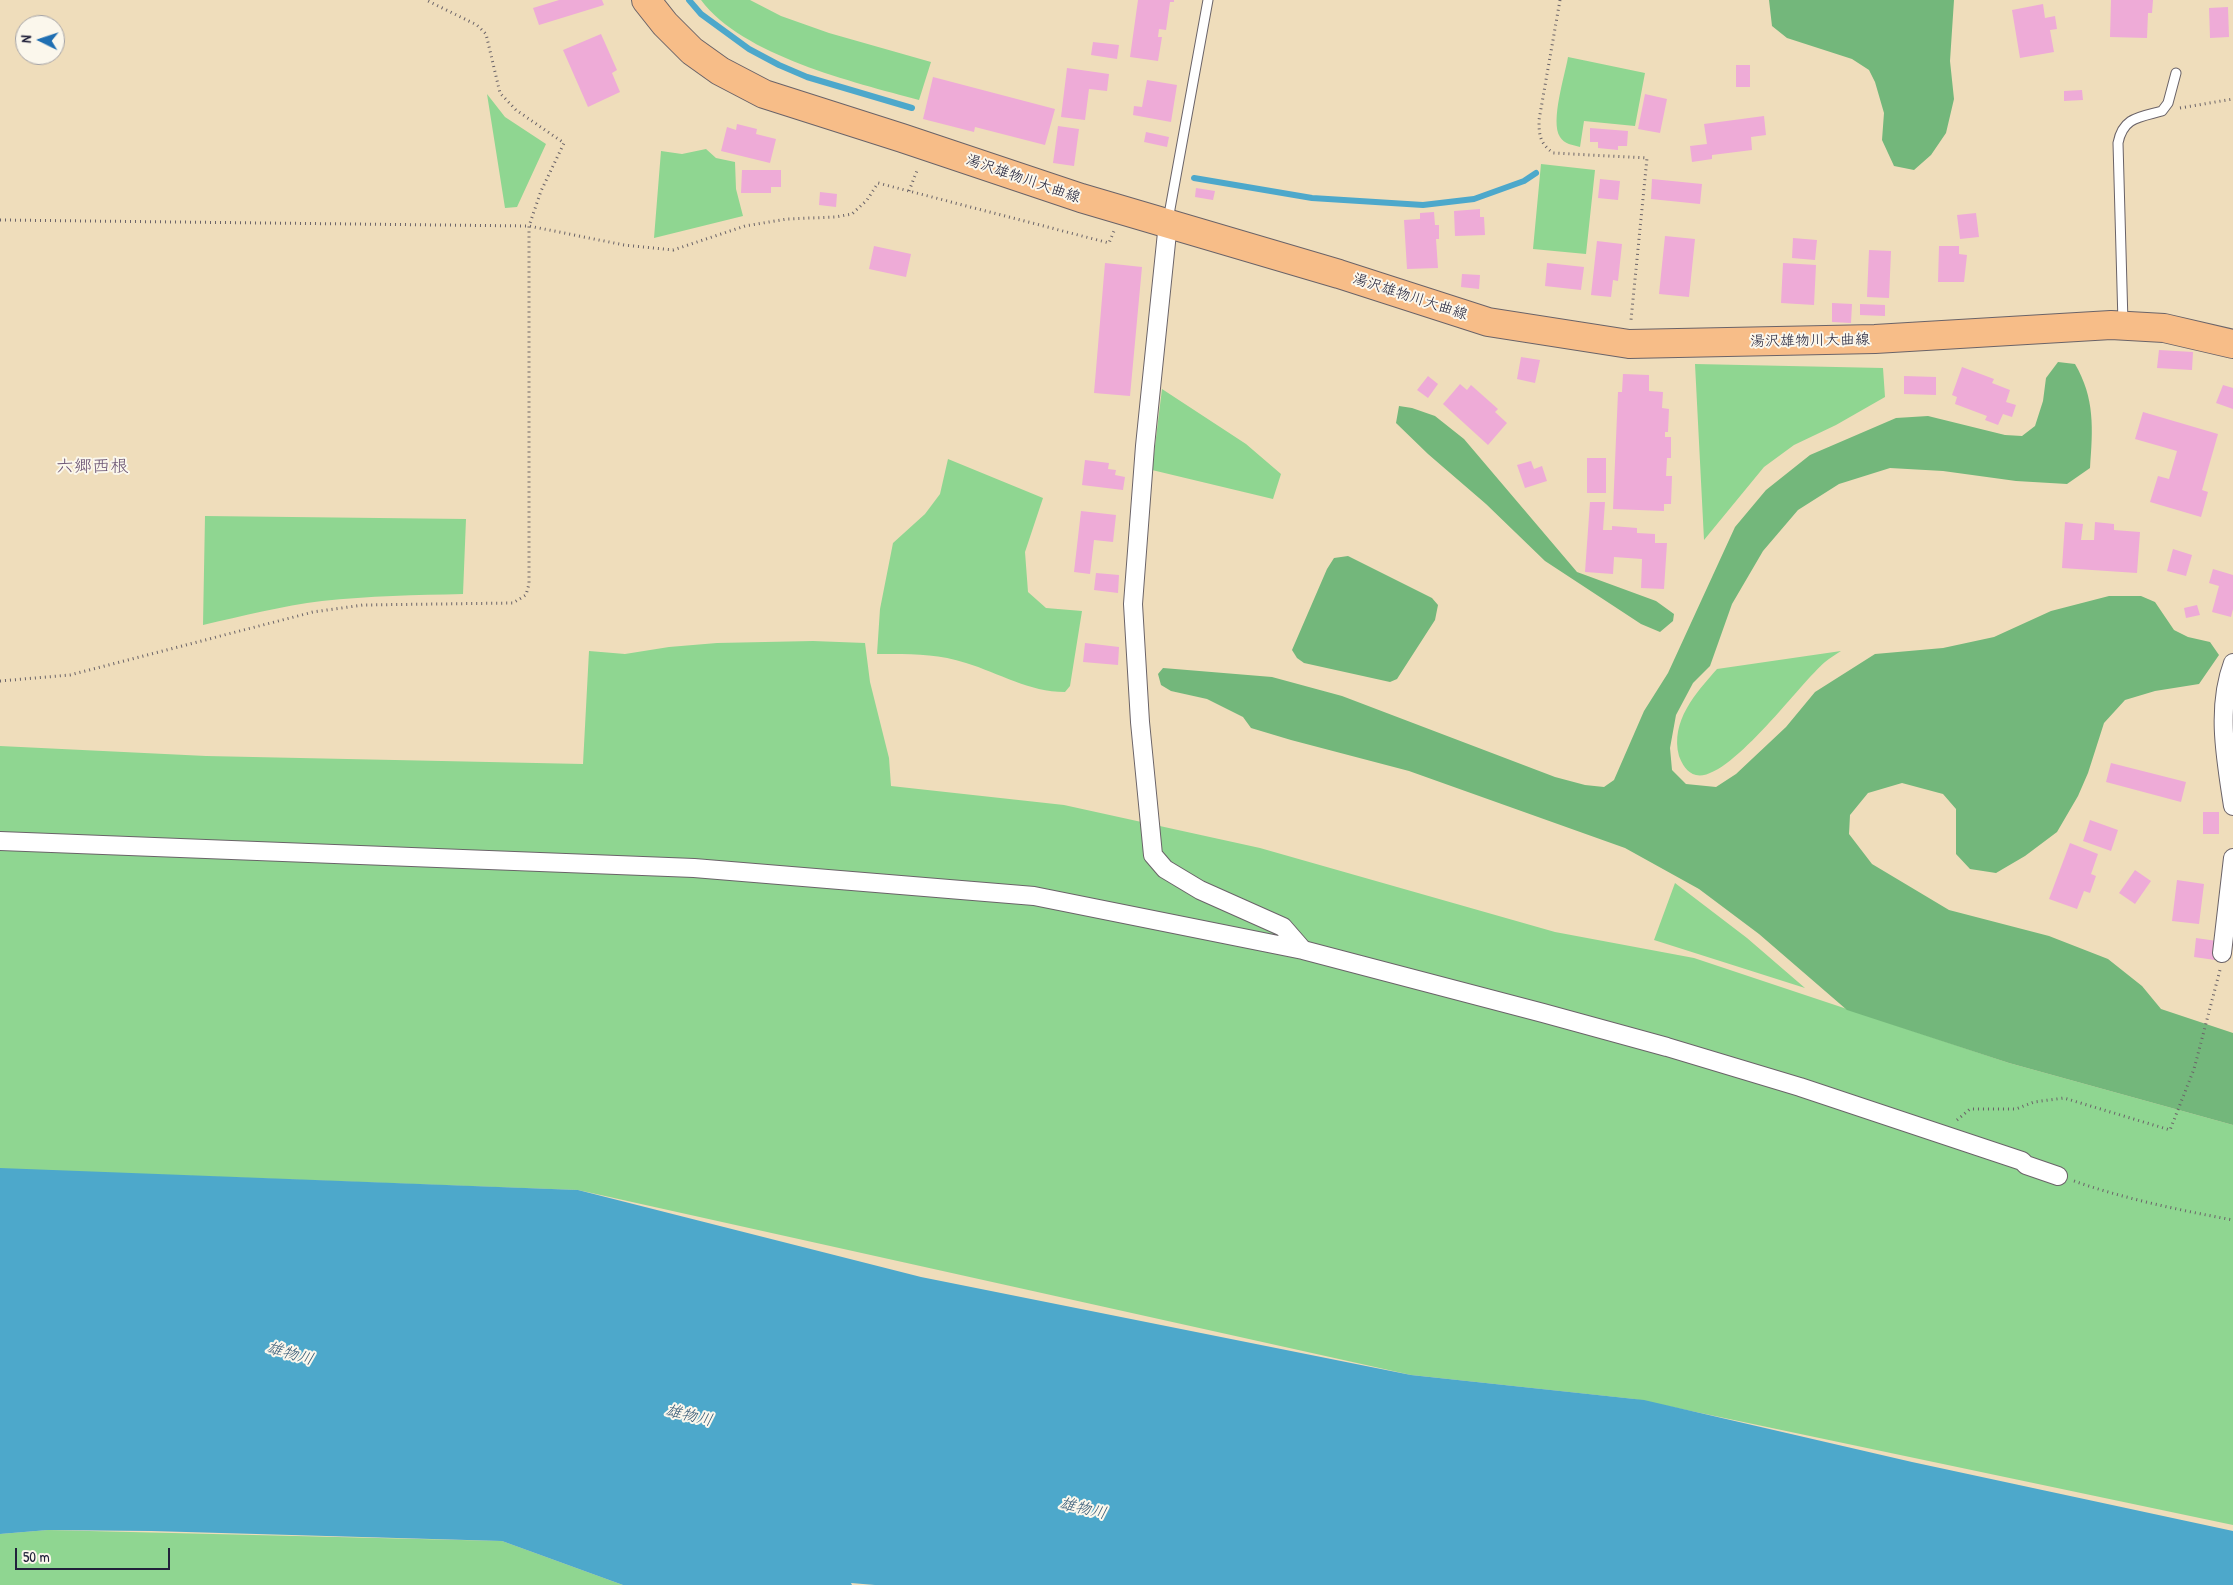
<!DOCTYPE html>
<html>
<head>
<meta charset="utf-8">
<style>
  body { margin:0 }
  #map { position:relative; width:2233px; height:1585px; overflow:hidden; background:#efddbb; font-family:"Patrick Hand",sans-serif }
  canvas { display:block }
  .north { position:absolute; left:15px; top:15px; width:50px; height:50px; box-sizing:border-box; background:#fbf7ec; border:1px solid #a4a2a5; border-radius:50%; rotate:274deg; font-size:14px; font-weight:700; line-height:20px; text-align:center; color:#22223b }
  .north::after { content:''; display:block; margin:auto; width:18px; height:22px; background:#1f6fb2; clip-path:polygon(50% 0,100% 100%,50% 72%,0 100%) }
  .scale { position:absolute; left:15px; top:1548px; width:155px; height:22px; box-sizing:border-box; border:2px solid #22223b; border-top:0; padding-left:6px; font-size:15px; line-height:18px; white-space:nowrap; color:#22223b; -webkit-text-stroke:4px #fbf7ec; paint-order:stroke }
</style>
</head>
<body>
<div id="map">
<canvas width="2233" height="1585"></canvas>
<div class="north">N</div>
<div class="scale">50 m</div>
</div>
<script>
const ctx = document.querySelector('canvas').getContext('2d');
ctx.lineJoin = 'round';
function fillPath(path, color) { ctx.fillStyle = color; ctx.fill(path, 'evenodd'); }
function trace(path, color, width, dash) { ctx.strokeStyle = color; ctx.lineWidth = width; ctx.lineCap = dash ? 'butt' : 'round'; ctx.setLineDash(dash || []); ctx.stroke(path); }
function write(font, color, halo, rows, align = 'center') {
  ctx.font = font + ' "Patrick Hand","Klee One",sans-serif'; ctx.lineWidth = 4; ctx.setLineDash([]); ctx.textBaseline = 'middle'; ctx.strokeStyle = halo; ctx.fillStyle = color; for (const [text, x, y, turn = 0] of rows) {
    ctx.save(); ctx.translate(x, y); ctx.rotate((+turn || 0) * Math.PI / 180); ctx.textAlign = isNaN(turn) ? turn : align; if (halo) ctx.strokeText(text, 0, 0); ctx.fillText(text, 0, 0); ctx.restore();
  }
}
const green = new Path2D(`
  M701 0H750L781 16 829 33 931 62 919 100C853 82 743 56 701 0Z
  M1568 57 1645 73 1635 126 1584 121 1580 147C1573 145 1564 144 1560 137 1550 122 1565 75 1568 57Z
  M487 94 505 117 546 144 517 207 505 208Z
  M706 149 716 158 735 162 736 189 743 216 654 238 661 151 682 154Z
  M1541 164 1595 170 1586 254 1533 249Z
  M1695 364 1883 368 1885 397 1836 425 1794 445 1764 467 1704 540Z
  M1162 389 1246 444 1281 474 1273 499 1152 470Z
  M948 459 1043 498 1025 552 1028 592 1046 608 1082 611 1070 686 1065 692C1029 692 999 673 966 663 935 653 909 654 877 654L880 609 893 543 925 514 940 494Z
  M205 516 466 519 463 594C416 595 369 596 322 601 282 606 242 616 203 625Z
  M813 641 865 643 870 682 889 758 891 786 1064 805 1260 848 1555 932 1694 958 2009 1063 2233 1125V1525L1634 1399 1411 1375 578 1190 0 1169V746L206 756 583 764 589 651 625 654 669 647 717 643Z
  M1841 651C1836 654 1830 658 1825 662 1801 682 1728 783 1696 775 1687 773 1682 764 1679 756 1670 721 1696 693 1717 669Z
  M1675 883 1747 938 1805 988 1654 940Z
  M48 1530 502 1541 623 1585H0V1534Z`);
const forest = new Path2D(`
  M1769 0H1954L1950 61 1954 99 1946 133 1931 155 1914 170 1894 166 1882 140 1884 113 1875 82 1869 70 1852 59 1787 38 1772 26Z
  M2058 362 2075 364C2095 398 2093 429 2090 468L2067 484 2016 481 1943 471 1890 468 1839 484 1798 510 1763 551 1732 604 1710 666 1693 683 1676 715 1670 748 1672 770 1686 784 1716 787 1736 774 1786 727 1815 692 1875 654 1943 648 1994 637 2051 611 2109 596H2141L2155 602 2174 630 2188 637 2210 642 2219 655 2199 684 2155 691 2125 700 2104 723 2088 773 2078 796 2057 832 2025 856 1996 873 1970 869 1956 854V809L1943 794 1902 783 1868 793 1850 815 1849 834 1872 864 1949 910 2049 936 2108 959 2142 986 2161 1009 2233 1033V1125L2009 1063 1847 1010 1759 934 1699 889 1625 848 1409 771 1291 740 1251 728 1243 717 1207 699 1171 691 1161 685 1158 674 1163 668 1272 677 1342 696 1555 777 1585 785 1604 787 1614 780 1644 711 1668 673 1735 527 1766 490 1810 455 1896 418 1928 416 2005 435 2022 436 2035 426 2043 401 2046 378Z
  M1399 406 1412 408 1435 416 1464 439 1577 572 1656 601 1674 614 1673 621 1660 632 1641 624 1545 561 1486 504 1428 454 1396 423Z
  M1348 556 1432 598 1438 605 1435 620 1397 679 1390 682 1304 663 1297 658 1292 650 1327 569 1334 558Z`);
const water = new Path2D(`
  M0 1168 578 1190 921 1277 1411 1375 1644 1400 1912 1462 2233 1531V1585H875L851 1583 852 1585H623L502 1541 151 1531 48 1530 0 1534Z`);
const stream = new Path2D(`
  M689 0 701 14 749 49 779 65 807 77 912 108
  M1194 178 1312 198 1423 205 1474 199 1524 181 1536 173`);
const building = new Path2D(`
  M559 0H602L604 5 539 25 533 8Z
  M1138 0H1174V2H1170L1166 30 1159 29 1158 37H1162L1158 61 1130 57Z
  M2111 0H2153L2152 13H2148L2147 38 2110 37Z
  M2043 4 2045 18 2055 16 2057 29 2050 30 2054 52 2020 58 2012 10Z
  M2228 7 2229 37 2210 38 2209 8Z
  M601 34 617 70 612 73 620 92 588 107 563 50Z
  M1093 42 1119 45 1117 59 1091 55Z
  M1736 65H1750V87H1736Z
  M1067 68 1109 74 1107 91 1089 89 1085 120 1061 117Z
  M933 77 1055 109 1045 145 975 127 974 132 923 119Z
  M1147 80 1177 85 1171 122 1133 115 1134 106 1142 107Z
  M2082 90 2083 100 2064 101V91Z
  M1645 94 1667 99 1660 133 1638 129Z
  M1764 116 1766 135 1751 137 1752 150 1712 155V159L1692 162 1690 146 1707 144 1704 124Z
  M737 124 757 129 756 134 776 139 770 163 721 151 727 127 736 130Z
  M1058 126 1079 129 1074 166 1053 163Z
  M1590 128 1628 131 1627 146H1618V150L1598 148V142H1590Z
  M1146 132 1169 137 1167 147 1144 142Z
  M742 170H781V187H771V193H741Z
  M1600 179 1620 181 1618 200 1598 198Z
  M1652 179 1702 184 1700 204 1651 199Z
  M1196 188 1215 191 1213 200 1195 197Z
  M820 192 837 194 836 207 819 205Z
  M1480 209V217H1484L1485 235 1455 236 1454 211Z
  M1434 212 1435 225H1439V239H1436L1438 268 1407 269 1404 220 1420 219V213Z
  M1976 213 1979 237 1960 239 1957 215Z
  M1665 236 1695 239 1689 297 1659 294Z
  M1793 238 1817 240 1815 260 1792 258Z
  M1597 241 1622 244 1618 281 1613 280 1611 297 1591 295Z
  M874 246 911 254 906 277 869 269Z
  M1939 246H1959V254L1967 255 1964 282H1938Z
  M1869 250 1891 251 1889 298 1867 297Z
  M1105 263 1142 267 1130 396 1094 393Z
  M1547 263 1584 267 1581 290 1545 286Z
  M1783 263 1816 265 1814 305 1781 303Z
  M1462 274 1480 275 1479 289 1461 287Z
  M1832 303 1852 304 1851 323 1832 322Z
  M1860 304 1885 305V316L1860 315Z
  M2159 350 2193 352 2192 370 2157 368Z
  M1521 357 1540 360 1535 383 1517 379Z
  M1962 367 1994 379 1992 383 2010 390 2006 402 2016 405 2012 417 2003 414 1998 425 1985 420 1987 416 1955 404 1957 397 1952 395Z
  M1623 374 1649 375V391L1663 392 1662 408 1669 409 1668 432H1665V437H1671V458H1667L1666 476H1672L1671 504H1664V511L1613 509 1618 392H1622Z
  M1428 376 1438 384 1428 398 1417 390Z
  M1904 376 1936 377V395L1904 394Z
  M1460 384 1467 390 1471 385 1498 409 1495 412 1507 423 1488 445 1443 404Z
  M2223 385 2233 388V409L2216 403Z
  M2143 412 2218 434 2202 490 2208 492 2201 517 2150 502 2158 476 2169 479 2177 451 2135 439Z
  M1587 458H1606V493H1587Z
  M1085 460 1109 463 1108 469 1116 470 1115 475 1125 477 1123 490 1082 485Z
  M1531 461 1534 469 1542 466 1547 481 1525 488 1517 465Z
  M1590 502H1605L1603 530H1612V526L1637 528V533L1655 534V543H1667L1664 589 1641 588 1642 559 1614 557 1613 574 1585 572Z
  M1081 511 1116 515 1113 542 1094 540 1090 574 1074 572Z
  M2065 522 2083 524 2081 540H2094L2095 522 2114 524V530L2140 532 2137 573 2062 568Z
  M2173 549 2192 555 2186 576 2167 571Z
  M2213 569 2233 575V609L2231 617 2212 612 2219 586 2209 583Z
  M1096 573 1119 575 1118 593 1094 590Z
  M2197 605 2200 615 2186 618 2184 608Z
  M1085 643 1119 647 1118 665 1083 662Z
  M2111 763 2186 782 2181 802 2106 782Z
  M2203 812H2219V834H2203Z
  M2090 820 2118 830 2111 851 2083 841Z
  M2070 843 2098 854 2091 874 2096 876 2090 893 2084 891 2077 909 2049 899Z
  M2135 870 2151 881 2135 904 2119 893Z
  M2177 880 2204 884 2199 924 2172 921Z
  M2196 938 2217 941 2215 960 2194 957Z`);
const path = new Path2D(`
  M1560 0 1539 120C1539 136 1540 143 1553 153L1647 158 1631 320
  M2180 108 2233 99
  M909 191 918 168
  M0 220 529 226 624 245 673 250 745 226 787 219 835 217 852 214 867 200 878 183 1109 243 1114 231
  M0 681 70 675 313 612 363 605 513 603 526 595 529 584V226L541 191 564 143 516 110 500 93 486 34 477 25 426 0
  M1957 1120 1970 1109H2016L2034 1102 2064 1098 2170 1130 2194 1069 2220 970
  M2074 1181C2125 1199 2179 1210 2233 1220`);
const lane = new Path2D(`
  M1168 220 1208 0
  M2123 323 2118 143C2123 117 2140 117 2162 111L2168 103 2176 73`);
const street = new Path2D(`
  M1168 223 1145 446 1133 604 1140 722 1153 855 1165 869 1200 890 1283 927 1303 950
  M2233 663C2216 708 2226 760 2233 806
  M0 841 694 868 1034 896 1303 950 1543 1013 1667 1047 1800 1087 2022 1161 2026 1165 2058 1176
  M2222 953 2233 858`);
const primary = new Path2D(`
  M646 0 665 24 692 51 720 71 764 94 902 138 1081 198 1339 274 1488 322 1629 344 1875 339 2111 325 2164 328 2233 344`);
const streetNames = [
  ["湯沢雄物川大曲線",1023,179,19],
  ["湯沢雄物川大曲線",1410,297,18],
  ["湯沢雄物川大曲線",1810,341,-1]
];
const waterNames = [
  ["雄物川",290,1354,16],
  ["雄物川",689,1416,13],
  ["雄物川",1083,1509,13]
];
const quarterNames = [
  ["六郷西根",92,467]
];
fillPath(green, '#8fd691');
fillPath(forest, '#73b77b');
fillPath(water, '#4da8cb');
trace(stream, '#4da8cb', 6);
fillPath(building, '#eeabd7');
trace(lane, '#6a6368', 11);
trace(street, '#6a6368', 20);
trace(primary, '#6a6368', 30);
trace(path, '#6a6368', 3, [1, 4]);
trace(lane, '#fff', 9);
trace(street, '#fff', 18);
trace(primary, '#f7bd88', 28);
write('15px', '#22223b', '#fbf7ec', streetNames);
write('italic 16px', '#335875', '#fbf7ec', waterNames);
write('18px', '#695272', '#fbf7ec', quarterNames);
</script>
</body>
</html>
